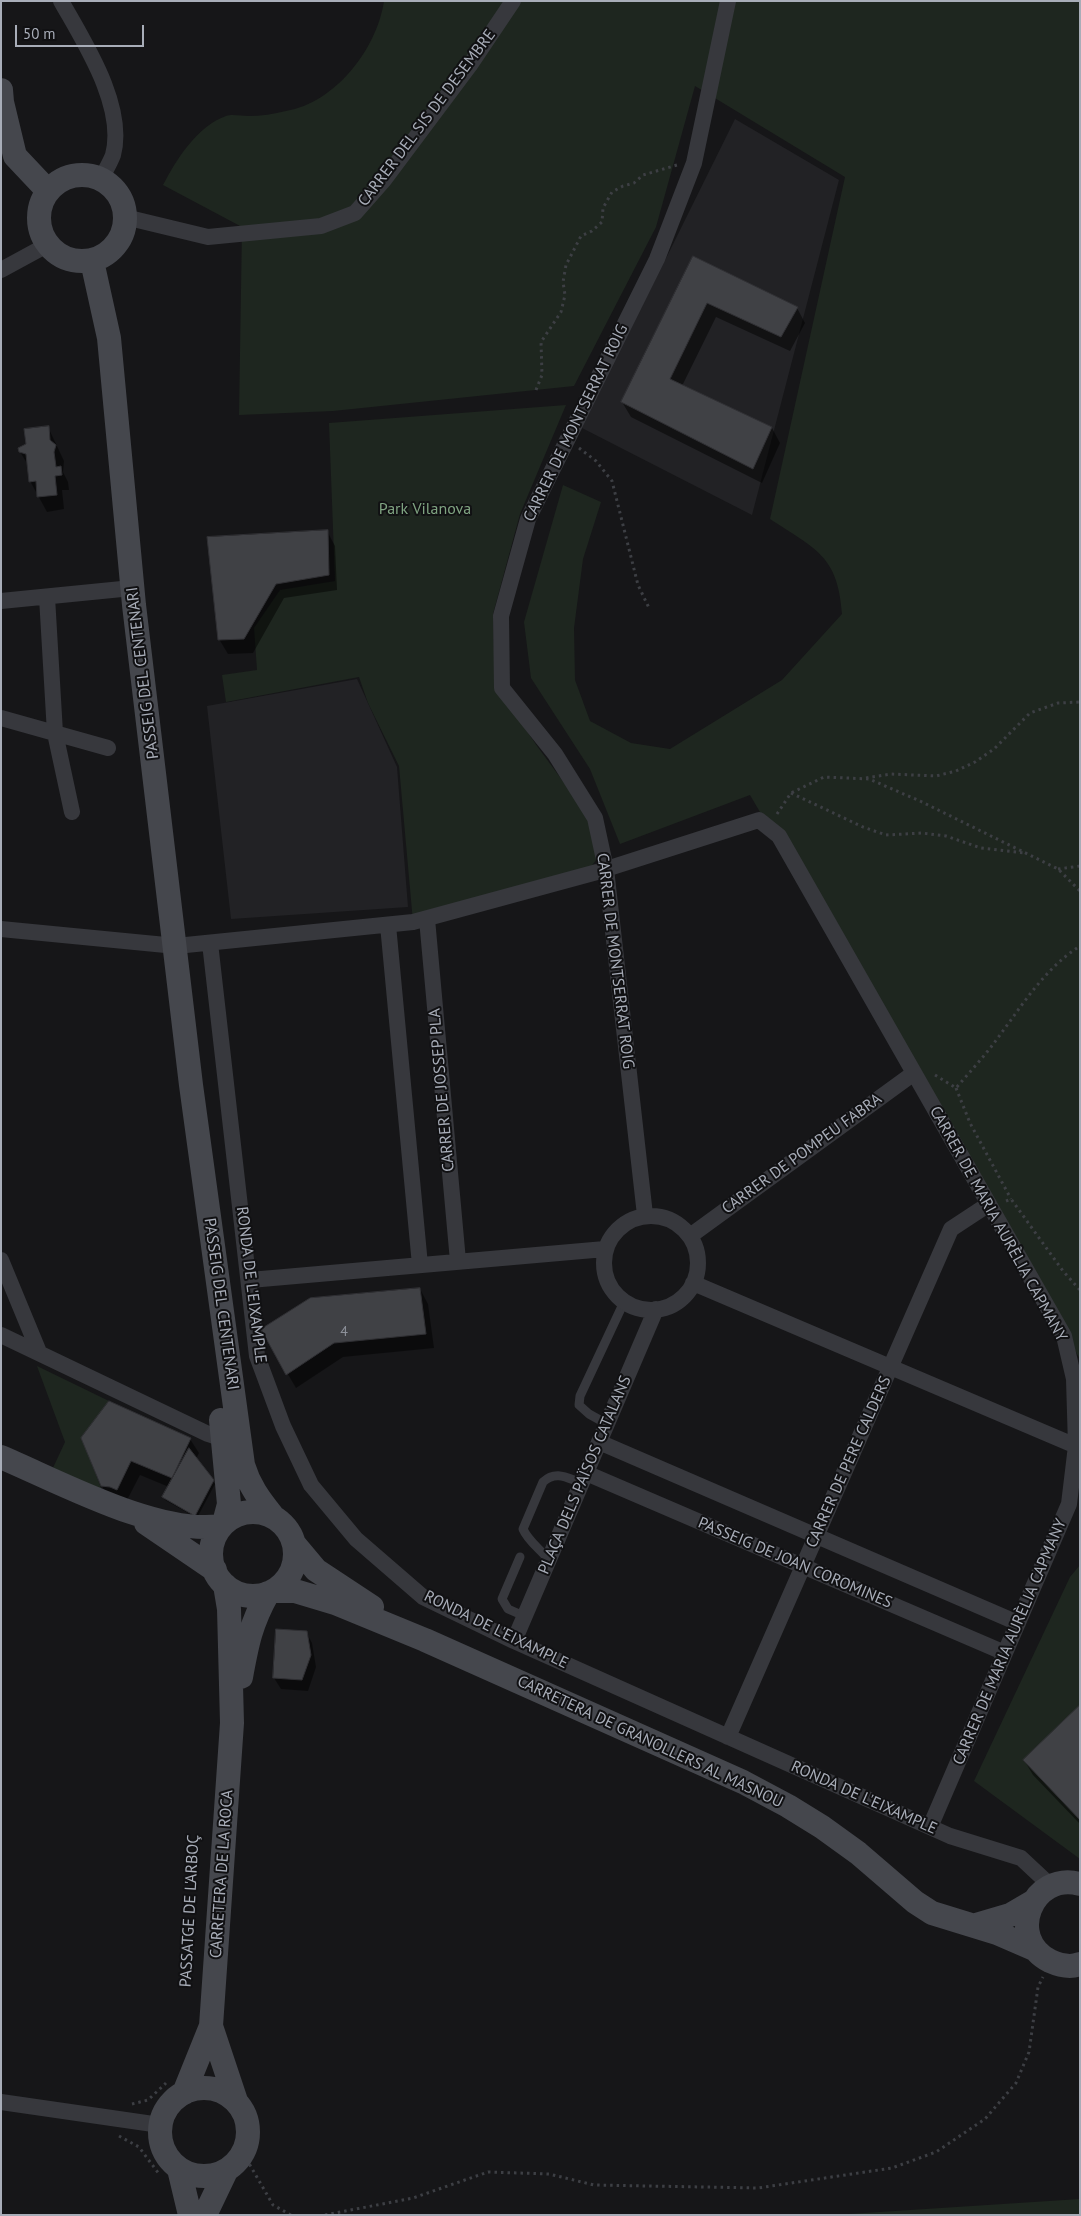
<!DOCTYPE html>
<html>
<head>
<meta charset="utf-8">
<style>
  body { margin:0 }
  #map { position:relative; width:1081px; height:2216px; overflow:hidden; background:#161618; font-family:"PT Sans",sans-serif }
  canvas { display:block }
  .frame { position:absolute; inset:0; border:2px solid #a8adb8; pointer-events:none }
  .scale { position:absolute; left:15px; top:25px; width:129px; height:22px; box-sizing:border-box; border:2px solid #a8adb8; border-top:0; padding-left:6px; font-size:15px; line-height:18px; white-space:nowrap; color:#a8adb8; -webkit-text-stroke:4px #111113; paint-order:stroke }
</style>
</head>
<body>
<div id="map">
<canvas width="1081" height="2216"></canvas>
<div class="frame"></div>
<div class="scale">50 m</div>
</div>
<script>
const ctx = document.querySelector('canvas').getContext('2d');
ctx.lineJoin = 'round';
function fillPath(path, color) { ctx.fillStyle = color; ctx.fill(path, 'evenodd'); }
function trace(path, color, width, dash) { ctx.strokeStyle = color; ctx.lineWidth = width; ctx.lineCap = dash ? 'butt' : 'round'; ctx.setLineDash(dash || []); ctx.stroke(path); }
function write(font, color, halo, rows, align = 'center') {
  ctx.font = font + ' "PT Sans",sans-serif'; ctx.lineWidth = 4; ctx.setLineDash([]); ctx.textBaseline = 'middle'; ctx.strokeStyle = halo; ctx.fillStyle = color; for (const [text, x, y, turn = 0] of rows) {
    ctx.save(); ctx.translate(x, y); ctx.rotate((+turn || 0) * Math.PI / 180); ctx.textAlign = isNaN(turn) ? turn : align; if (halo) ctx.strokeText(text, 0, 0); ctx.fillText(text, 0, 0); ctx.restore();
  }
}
const built = new Path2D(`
  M735 119 839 180 752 515 582 428Z
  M357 679 397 767 408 907 231 919 207 706Z`);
const green = new Path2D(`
  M384 1H1080V1359L750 795 620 844 590 769 531 678 524 622 563 485 601 502 583 559 574 628 575 680 590 721 631 743 670 749 782 680 842 614C838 555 815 549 770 519L845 177 695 86 656 227 574 386 333 411 239 415 242 227 163 185C176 160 197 126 226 116 232 114 241 116 248 116 261 116 274 114 286 111 335 103 377 49 384 1Z
  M566 405 520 514 493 614 495 684 537 746 587 814 598 858 583 876 413 922 399 766 368 703 359 677 226 702 222 675 257 670 254 628 280 590 335 581 329 423Z
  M37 1366 109 1401 82 1438 103 1493 52 1470 65 1442Z
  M1080 1565V1859L974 1781 1070 1577Z
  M1080 2199V2215H833Z`);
const shadow = new Path2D(`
  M694 258 797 308 805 323 790 351 716 317 682 386 772 428 780 443 762 483 631 417 622 402Z
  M48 427 64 461 63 472 68 482 69 490H62L64 509 47 512 30 481 28 465 19 450 21 447 27 445Z
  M327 531 335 546 337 590 284 598 253 653 228 654 219 639Z
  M420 1289 428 1304 434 1348 343 1357 296 1388 262 1330Z
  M83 1438 190 1439 199 1453 196 1459 215 1484 197 1518 165 1500 164 1497 169 1487 140 1475 125 1504 110 1501 102 1486Z
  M306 1632 312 1643 316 1667 308 1691 281 1689 274 1678Z
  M1080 1707V1824L1033 1775 1024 1760Z`);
const building = new Path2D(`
  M693 256 798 307 781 337 707 303 670 379 772 427 753 469 621 402Z
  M49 426 50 440 56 445 54 452 56 467 61 466 62 475 55 476 57 495 37 497 36 481 29 482 26 454 19 452 18 448 26 444 24 429Z
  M328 530 329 575 276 584 244 639 218 640 207 537Z
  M420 1288 426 1334 334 1343 286 1375 261 1329 310 1298Z
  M109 1401 191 1438 172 1478 131 1461 117 1490 110 1487 101 1486 81 1438Z
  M189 1448 214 1480 195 1516 162 1497Z
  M276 1629 307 1631 311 1655 302 1680 273 1678Z
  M1080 1705V1820L1023 1760Z`);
const path = new Path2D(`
  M536 390 542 375 541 342 561 312 565 295 563 282 566 265 581 236 592 231 602 222 603 208 612 192 623 186 634 183 643 175 677 165
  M579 448 596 461 612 481 638 585 649 608
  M866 778 891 774 936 776 956 771 975 762 994 749 1030 713 1058 703 1080 702
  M791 793 863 827 886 835 922 833 946 836 981 848 1024 853
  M777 814 791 793 824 777 869 779 920 801 1058 869 1080 891
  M1058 869 1080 866
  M935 1075 956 1088C968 1074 980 1061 991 1047 1018 1012 1042 970 1080 946
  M956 1088 970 1123 1011 1199
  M1006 1201 1011 1199 1063 1271 1080 1290
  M132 2104 148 2100 166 2083
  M119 2136 139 2147 159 2174
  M243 2153 273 2205 291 2215
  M325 2215 413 2198 488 2172 549 2174 594 2185 758 2188 892 2168 936 2152 985 2119 1016 2083 1029 2052 1038 1987 1043 1977`);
const lane = new Path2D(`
  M607 1424 589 1414 579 1405 580 1396 624 1302
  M520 1557 502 1599 508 1609 524 1616
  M549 1560C540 1549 528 1541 523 1529L543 1482C556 1470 567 1478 582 1483`);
const street = new Path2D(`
  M61 1C84 42 126 106 113 155 110 163 105 171 101 179
  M125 217 208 237 321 226 355 213 384 180 470 65 513 1
  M1 270 47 245
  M47 597 55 733 72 812
  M1 601 132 588
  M1 718 108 748
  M427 919 458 1261
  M388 925 420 1265
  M1 929 176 946 413 922 597 872 759 820 779 836 1064 1336 1074 1379 1076 1446 1069 1504 930 1827
  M210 943 257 1356 283 1426 311 1485 356 1539 423 1597 514 1641 950 1836 1021 1858 1051 1886
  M645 1215 606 869 595 818 555 754 502 688 501 616 528 519 657 259 694 163 728 1
  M604 1263a47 47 0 1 1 94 0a47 47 0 1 1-94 0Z
  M690 1236 914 1073
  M1 1260 39 1352
  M250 1280 605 1249
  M693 1283 1076 1446
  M1 1335 208 1434 223 1439
  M599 1442 1018 1623
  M586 1473 1005 1653
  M514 1641 656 1309
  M728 1737 951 1229 989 1204
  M1 2102 160 2125`);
const secondary = new Path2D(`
  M1 90 2 102 15 156 48 191
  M39 218a43 43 0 1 1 86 0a43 43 0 1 1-86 0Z
  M92 261 109 338 134 605 191 1085 243 1465C249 1485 259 1499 272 1515
  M221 1420 229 1504 224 1523
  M1 1457C60 1482 157 1535 220 1526
  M211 1554a42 42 0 1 1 84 0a42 42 0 1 1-84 0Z
  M146 1523 215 1570
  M295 1545 316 1570 372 1607
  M273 1591H295L335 1603 425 1640 743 1782 788 1806 822 1827 858 1853 915 1902 932 1913 997 1933 1034 1949
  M241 1677C247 1644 251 1623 268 1593
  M1080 1884C1032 1871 1005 1938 1050 1961 1059 1965 1070 1968 1080 1964
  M976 1925 1010 1915 1034 1901
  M211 2026 236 2101
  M160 2132a44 44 0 1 1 88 0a44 44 0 1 1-88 0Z
  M184 2093 211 2026 232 1723 229 1609 225 1585
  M179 2169 190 2215
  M205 2215 226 2171`);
const numberNames = [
  ["4",344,1332]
];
const streetNames = [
  ["CARRER DEL SIS DE DESEMBRE",427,118,-53],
  ["CARRER DE MONTSERRAT ROIG",576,423,-64],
  ["PASSEIG DEL CENTENARI",143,673,-97],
  ["CARRER DE MONTSERRAT ROIG",615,961,83],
  ["CARRER DE JOSSEP PLA",442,1090,-95],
  ["CARRER DE POMPEU FABRA",802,1154,-36],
  ["CARRER DE MARIA AURÈLIA CAPMANY",998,1224,61],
  ["RONDA DE L'EIXAMPLE",251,1285,83],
  ["PASSEIG DEL CENTENARI",221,1304,82],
  ["CARRER DE PERE CALDERS",849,1462,-66],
  ["PLAÇA DELS PAÏSOS CATALANS",585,1475,-67],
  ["PASSEIG DE JOAN COROMINES",795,1563,23],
  ["RONDA DE L'EIXAMPLE",496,1630,26],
  ["CARRER DE MARIA AURÈLIA CAPMANY",1010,1642,-67],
  ["CARRETERA DE GRANOLLERS AL MASNOU",650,1742,25],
  ["RONDA DE L'EIXAMPLE",864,1798,24],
  ["CARRETERA DE LA ROCA",222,1874,-86],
  ["PASSATGE DE L'ARBOÇ",190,1911,-87]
];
const parkNames = [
  ["Park Vilanova",425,509]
];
fillPath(built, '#222225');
fillPath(green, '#1e261f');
fillPath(shadow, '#0007');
fillPath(building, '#404145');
trace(building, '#303034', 1);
trace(path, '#3d3f44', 3, [2.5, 4]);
trace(lane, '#37383d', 9);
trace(street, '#37383d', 16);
trace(secondary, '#45474d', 24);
write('14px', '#8e929b', null, numberNames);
write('16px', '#a8adb8', '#111113', streetNames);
write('16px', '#7fa381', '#111113', parkNames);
</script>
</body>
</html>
